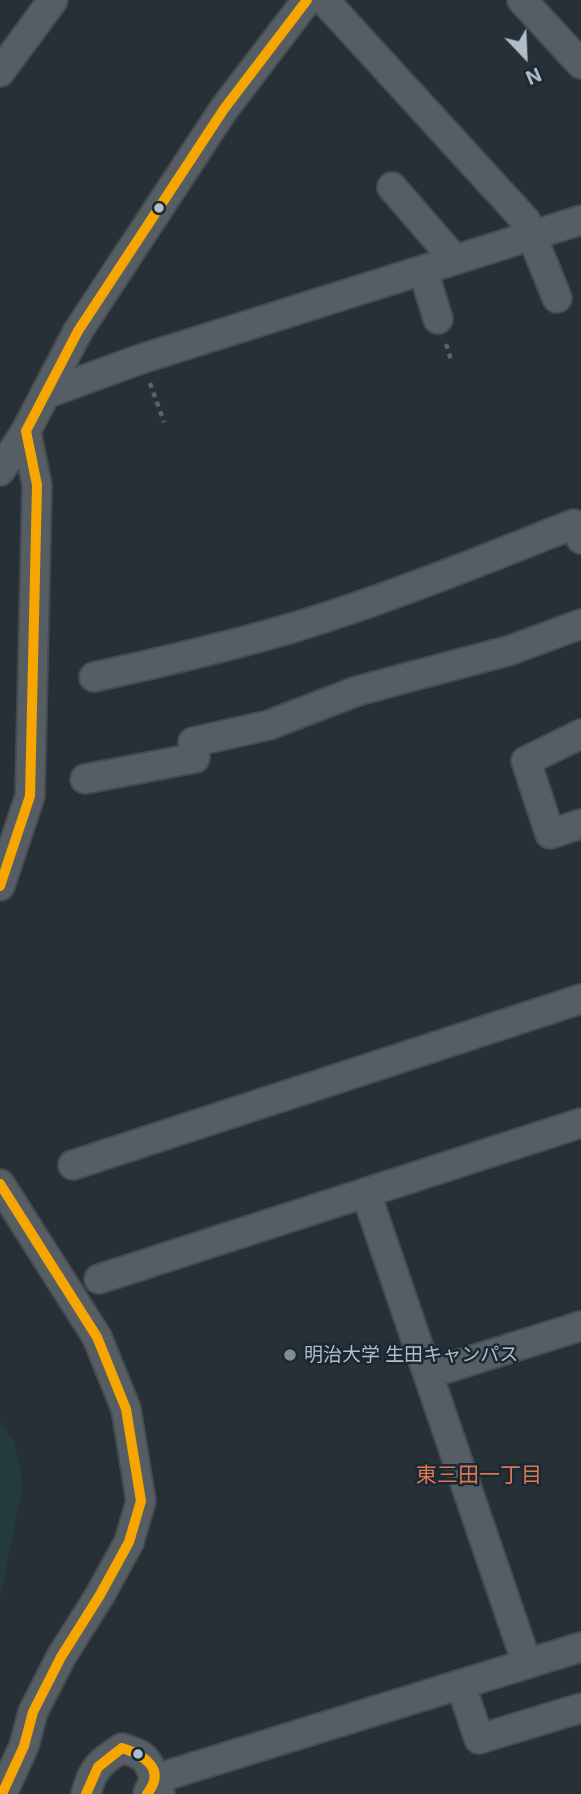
<!DOCTYPE html>
<html>
<head>
<meta charset="utf-8">
<style>
  body { margin:0 }
  #map { position:relative; width:581px; height:1794px; overflow:hidden; background:#263036; font-family:Inter,sans-serif }
  canvas { display:block }
  .north { position:absolute; left:490px; top:21px; width:70px; height:70px; -webkit-text-stroke:5px #192831; paint-order:stroke; rotate:157deg; font-size:19px; font-weight:700; line-height:28px; text-align:center; color:#afbec9 }
  .north::after { content:''; display:block; margin:auto; width:24px; height:32px; background:#afbec9; clip-path:polygon(50% 0,100% 100%,50% 72%,0 100%) }
</style>
</head>
<body>
<div id="map">
<canvas width="581" height="1794"></canvas>
<div class="north">N</div>
</div>
<script>
const ctx = document.querySelector('canvas').getContext('2d');
ctx.lineJoin = 'round';
function fillPath(path, color) { ctx.fillStyle = color; ctx.fill(path, 'evenodd'); }
function trace(path, color, width, dash) { ctx.strokeStyle = color; ctx.lineWidth = width; ctx.lineCap = dash ? 'butt' : 'round'; ctx.setLineDash(dash || []); ctx.stroke(path); }
function write(font, color, halo, rows, align = 'center') {
  ctx.font = font + ' Inter,"Noto Sans JP",sans-serif'; ctx.lineWidth = 5; ctx.setLineDash([]); ctx.textBaseline = 'middle'; ctx.strokeStyle = halo; ctx.fillStyle = color; for (const [text, x, y, turn = 0] of rows) {
    ctx.save(); ctx.translate(x, y); ctx.rotate((+turn || 0) * Math.PI / 180); ctx.textAlign = isNaN(turn) ? turn : align; if (halo) ctx.strokeText(text, 0, 0); ctx.fillText(text, 0, 0); ctx.restore();
  }
}
const green = new Path2D(`
  M0 1420 15 1443 23 1486 0 1600Z`);
const path = new Path2D(`
  M446 344 452 363
  M150 383 164 422`);
const minor = new Path2D(`
  M324 0 526 221 557 298
  M522 0 581 64
  M0 72 53 0
  M392 187 455 260
  M423 270 438 319
  M45 394 141 359 581 220
  M0 471 26 431 78 331 224 109 307 0
  M94 677C158 663 222 648 285 630 383 601 478 562 574 524L581 539
  M581 734 526 761 550 834 581 824
  M85 779 195 758 193 742 269 725 357 691 511 650 581 624
  M0 886 30 796 37 485 26 431
  M73 1165 581 999
  M0 1184 97 1337 126 1409 141 1501 129 1542 100 1595 61 1657 33 1712 24 1746 2 1794
  M366 1193 527 1664
  M99 1279 581 1123
  M428 1374 581 1326
  M461 1685 479 1739 581 1708
  M86 1794C92 1769 100 1762 122 1748 144 1755 147 1757 155 1779L148 1793
  M160 1794 155 1779 581 1647`);
const bus1 = new Path2D(`
  M0 886 30 796 37 485 26 431 78 331 224 109 307 0
  M0 1184 97 1337 126 1409 141 1501 129 1542 100 1595 61 1657 33 1712 24 1746 2 1794
  M86 1794 98 1767 122 1748C144 1755 167 1769 147 1794`);
const markers = [
  [159,208,6,"#afbec9"],
  [290,1355,7,"#7f8c96"],
  [138,1754,6,"#afbec9"]
];
const poiNames = [
  ["明治大学 生田キャンパス",304,1355]
];
const neighbourhoodNames = [
  ["東三田一丁目",479,1476]
];
fillPath(green, '#233c3b');
trace(minor, '#454c50', 32);
trace(path, '#596267', 4.5, [5, 5]);
trace(minor, '#565e64', 28);
trace(bus1, '#f7a600', 10);
for (const [x, y, r, color] of markers) { const dot = new Path2D(); dot.arc(x, y, r, 0, 2 * Math.PI); ctx.fillStyle = color; ctx.fill(dot); trace(dot, '#192831', 2.5); }
write('19px', '#afbec9', '#192831', poiNames, 'left');
write('21px', '#df7653', '#192831', neighbourhoodNames);
</script>
</body>
</html>
